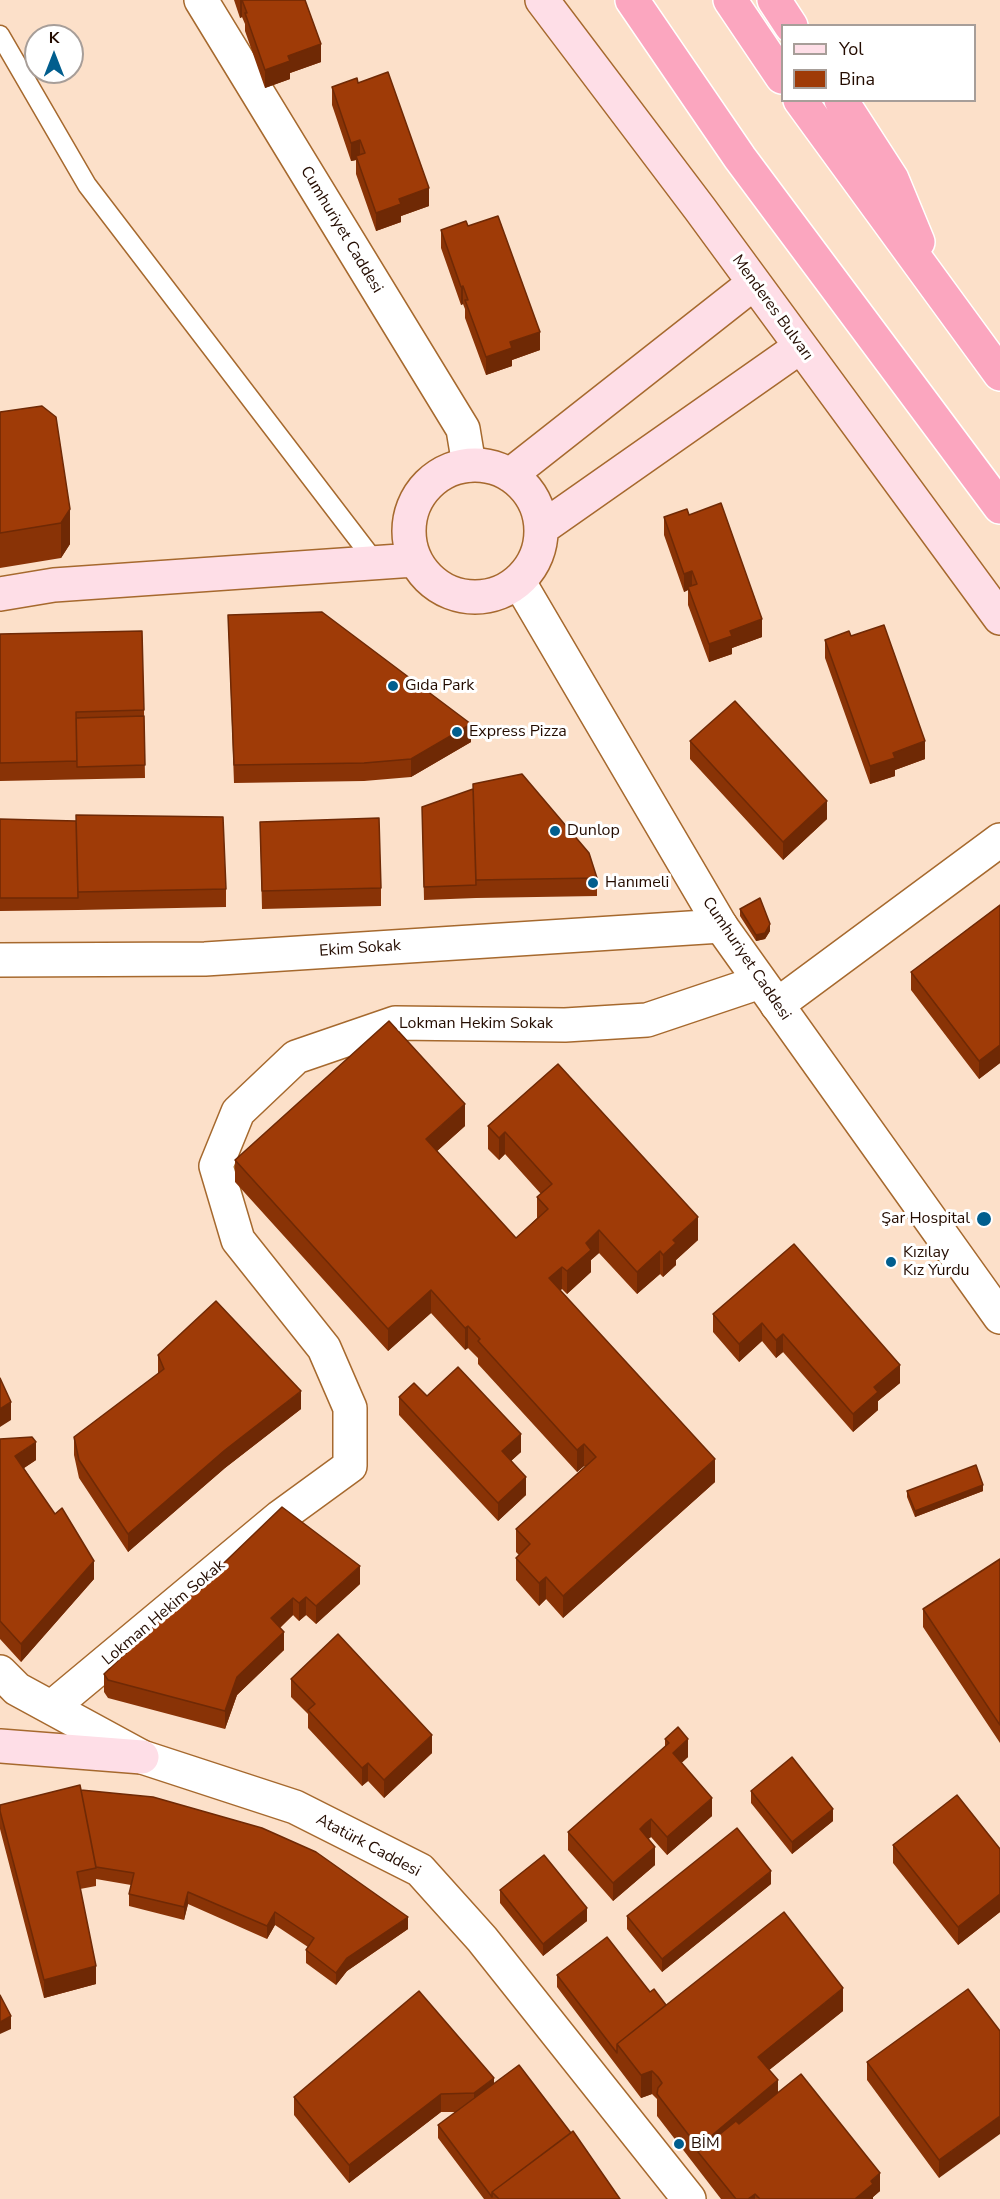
<!DOCTYPE html>
<html>
<head>
<meta charset="utf-8">
<style>
  body { margin:0 }
  #map { position:relative; width:1000px; height:2199px; overflow:hidden; background:#fce0c9; font-family:"Nunito Sans",sans-serif }
  canvas { display:block }
  .legend { position:absolute; left:781px; top:24px; width:195px; height:78px; box-sizing:border-box; background:#fff; border:2px solid #a79e99; margin:0; padding:8px 10px; list-style:none; font-size:18px; color:#240c00 }
  .legend li { display:flex; align-items:center; gap:12px; height:30px }
  .legend b { width:30px; border:2px solid #a79e99 }
  .north { position:absolute; left:24px; top:24px; width:60px; height:60px; box-sizing:border-box; background:#fff; border:2px solid #a79e99; border-radius:50%; rotate:0deg; font-size:16px; font-weight:700; line-height:24px; text-align:center; color:#240c00 }
  .north::after { content:''; display:block; margin:auto; width:21px; height:27px; background:#015e8e; clip-path:polygon(50% 0,100% 100%,50% 72%,0 100%) }
</style>
</head>
<body>
<div id="map">
<canvas width="1000" height="2199"></canvas>
<ul class="legend">
<li><b style="height:8px;background:#fedee7"></b>Yol</li>
<li><b style="height:16px;background:#9f3b07"></b>Bina</li>
</ul>
<div class="north">K</div>
</div>
<script>
const ctx = document.querySelector('canvas').getContext('2d');
ctx.lineJoin = 'round';
function trace(path, color, width, dash) { ctx.strokeStyle = color; ctx.lineWidth = width; ctx.lineCap = dash ? 'butt' : 'round'; ctx.setLineDash(dash || []); ctx.stroke(path); }
function fillPath(path, color) { ctx.fillStyle = color; ctx.fill(path, 'evenodd'); }
function write(font, color, halo, rows, align = 'center') {
  ctx.font = font + ' "Nunito Sans",sans-serif'; ctx.lineWidth = 6; ctx.setLineDash([]); ctx.textBaseline = 'middle'; ctx.strokeStyle = halo; ctx.fillStyle = color; for (const [text, x, y, turn = 0] of rows) {
    ctx.save(); ctx.translate(x, y); ctx.rotate((+turn || 0) * Math.PI / 180); ctx.textAlign = isNaN(turn) ? turn : align; if (halo) ctx.strokeText(text, 0, 0); ctx.fillText(text, 0, 0); ctx.restore();
  }
}
const service = new Path2D(`
  M0 35 87 185 376 563`);
const minor = new Path2D(`
  M0 960 205 959 721 926
  M777 1005 1000 840
  M0 1672 17 1689 142 1757 295 1807 420 1870 482 1939 689 2199
  M52 1707 280 1517 350 1466V1408L324 1348 238 1240 216 1166 238 1112 296 1057 395 1023 565 1025 647 1020 760 982`);
const tertiary = new Path2D(`
  M201 0 463 429 469 465
  M519 582 721 926 1000 1317`);
const secondary = new Path2D(`
  M542 0 700 209 1000 618
  M409 531a66 66 0 1 1 132 0a66 66 0 1 1-132 0Z
  M510 475 754 283
  M542 528 800 347
  M0 594 54 585 414 560
  M0 1746 142 1757`);
const trunk = new Path2D(`
  M632 0 740 158 1000 507
  M730 0 782 77
  M774 0 791 26
  M800 100 1000 374
  M841 100 892 179 918 242`);
const wall = new Path2D(`
  M234 0H305L321 62 290 73V79L265 88 245 31V24L242 17 240 18Z
  M358 83 429 206 401 216V222L376 231 356 174V160L351 161 332 105V87Z
  M468 226 540 350 512 360V366L486 375 465 318V309L463 304 461 305 441 248V230Z
  M0 412 56 417 70 544 61 558 0 568Z
  M689 515 762 637 732 648V654L709 662 688 605V590L684 592 664 535V517Z
  M228 615 471 742 411 777 364 781 234 783Z
  M0 634 144 710 145 778 0 781Z
  M851 636 925 759 895 770V776L870 784 825 658V640Z
  M690 741 827 819 783 860 690 759Z
  M422 807 597 878V896L476 898 424 900Z
  M0 819 226 889V907L78 910 0 911Z
  M260 822 381 888V906L262 909Z
  M1000 905V1063L979 1079 911 990V972Z
  M740 909 770 931 765 939 756 941 740 916Z
  M558 1064 698 1240 676 1260V1265L663 1277 660 1274 637 1294 599 1253 591 1260V1272L567 1294 562 1289 560 1290 715 1482 563 1618 546 1599 539 1606 516 1580V1558L519 1555 516 1552V1529L585 1467 584 1466 577 1472 478 1364V1358L468 1348 465 1350 431 1313 388 1351 235 1182V1160L465 1126 437 1151 516 1238 537 1218V1197L541 1194 505 1154 499 1160 488 1149V1126Z
  M794 1244 900 1383 878 1401V1410L853 1432 783 1352 776 1358 762 1341 739 1362 713 1332V1314Z
  M158 1355 301 1409 225 1468 128 1552 79 1478 74 1455V1437L158 1374Z
  M427 1396 521 1452 511 1461 526 1495 498 1521 399 1415V1397Z
  M0 1439 36 1460 24 1468 94 1579 21 1662 0 1639Z
  M907 1491H983L915 1517 907 1497Z
  M1000 1559V1743L923 1627V1609Z
  M360 1584 316 1624 306 1615 299 1621 293 1615 280 1628 284 1650 237 1695 225 1729 108 1698 104 1692V1674L175 1610Z
  M291 1679 432 1753 384 1798 368 1781 362 1786 308 1728V1714L291 1697Z
  M665 1739 688 1757 681 1763 712 1816 667 1855 651 1837 648 1839 655 1865 613 1901 568 1850V1832L665 1747Z
  M81 1790 408 1929 347 1971 336 1985 306 1963V1950L308 1947 275 1925 267 1939 188 1904 184 1920 129 1906V1894L131 1885 96 1879V1886L80 1889 96 1984 44 1998 0 1829V1805Z
  M751 1791 833 1821 792 1854 751 1803Z
  M893 1845 1000 1849V1912L958 1945 893 1863Z
  M771 1884 662 1972 627 1929V1916Z
  M500 1890 587 1921 543 1956 500 1903Z
  M557 1975 650 1992 666 2005 843 2011 769 2070 778 2093 880 2191 873 2197V2199H721L657 2116V2099L652 2094 641 2098 557 1987Z
  M1000 2031 939 2178 867 2080V2062Z
  M494 2084 620 2199H484L438 2138V2125L456 2112H441L349 2183 294 2115V2097Z`);
const shadedWall = new Path2D(`
  M240 0H242V17L240 18Z
  M321 44V62L290 73V79L265 88V70L288 56Z
  M360 140V158L356 156V160L351 161V143Z
  M429 188V206L401 216V222L376 231V213L399 199Z
  M463 286V304L461 305V287Z
  M540 332V350L512 360V366L486 375V357L510 342Z
  M70 509V544L61 558V523Z
  M692 571V589L688 587V590L684 592V574Z
  M762 619V637L732 648V654L709 662V644L730 631Z
  M471 724V742L411 777V759Z
  M925 741V759L895 770V776L870 784V766L893 753Z
  M827 801V819L783 860V842Z
  M770 924V931L765 939 756 941V935Z
  M1000 1045V1063L979 1079V1061Z
  M465 1104V1126L426 1161V1139Z
  M505 1132V1154L499 1160V1138Z
  M698 1217V1240L676 1260V1265L663 1277V1255L673 1240Z
  M599 1230V1253L591 1260V1272L567 1294V1271L586 1243Z
  M660 1251V1274L637 1294V1272Z
  M562 1267V1289L549 1300V1278Z
  M431 1290V1313L388 1351V1329Z
  M762 1323V1341L739 1362V1344Z
  M468 1326V1348L465 1350V1328Z
  M783 1334V1352L776 1358V1340Z
  M900 1365V1383L878 1401V1410L853 1432V1414L874 1387Z
  M301 1391V1409L225 1468 128 1552V1534L225 1450Z
  M11 1402V1420L0 1427V1409Z
  M521 1434V1452L502 1469V1451Z
  M36 1442V1460L15 1474V1456Z
  M584 1444V1466L577 1472V1450Z
  M715 1459V1482L563 1618V1596Z
  M526 1477V1495L498 1521V1503Z
  M983 1485V1491L915 1517V1511Z
  M94 1561V1579L21 1662V1644Z
  M360 1566V1584L316 1624V1606Z
  M546 1577V1599L539 1606V1583Z
  M306 1597V1615L299 1621V1603Z
  M293 1598V1615L271 1636V1618Z
  M284 1632V1650L237 1695 225 1729V1711L237 1677Z
  M432 1735V1753L384 1798V1780Z
  M688 1739V1757L673 1771V1753Z
  M368 1763V1781L362 1786V1768Z
  M712 1798V1816L667 1855V1837Z
  M833 1809V1821L792 1854V1842Z
  M651 1819V1837L646 1841 640 1829Z
  M655 1847V1865L613 1901V1883Z
  M771 1871V1884L662 1972V1959Z
  M188 1892V1904L184 1920V1907Z
  M1000 1894V1912L958 1945V1927Z
  M587 1908V1921L543 1956V1944Z
  M275 1912V1925L267 1939V1926Z
  M408 1917V1929L347 1971 336 1985V1973L347 1958Z
  M96 1966V1984L44 1998V1980Z
  M843 1988V2011L758 2079V2057Z
  M11 2016V2029L0 2034V2022Z
  M652 2071V2094L641 2098V2075Z
  M494 2078V2096L474 2111V2093Z
  M778 2080V2103L698 2152V2169V2147Z
  M441 2094V2112L349 2183V2165Z
  M1000 2116V2134L939 2178V2160Z
  M880 2173V2191L873 2197V2199H855L871 2181Z
  M755 2194V2199H748Z`);
const building = new Path2D(`
  M242 0H305L321 44 288 56 290 61 265 70 245 13H247Z
  M388 72 429 188 399 199 401 204 376 213 356 156 365 153 360 140 351 143 332 87 357 78 358 83Z
  M498 216 540 332 510 342 512 348 486 357 465 300H468L463 286 461 287 441 230 466 221 468 226Z
  M42 406 56 417 70 509 61 523 0 533V412Z
  M721 503 762 619 730 631 732 636 709 644 688 587 697 584 692 571 684 574 664 517 687 509 689 515Z
  M322 612 471 724 411 759 364 763 234 765 228 615Z
  M884 625 925 741 893 753 895 758 870 766 825 640 849 631 851 636Z
  M142 631 144 710 76 712 77 761 0 763V634Z
  M735 701 827 801 783 842 690 741Z
  M144 716 145 765 77 767 76 718Z
  M522 774 589 853 597 878 476 880 473 784Z
  M473 789 476 885 424 887 422 807Z
  M76 815 223 817 226 889 78 892Z
  M379 818 381 888 262 891 260 822Z
  M0 819 76 821 78 898H0Z
  M760 898 770 924 765 933 756 935 740 909Z
  M1000 905V1045L979 1061 911 972Z
  M389 1021 465 1104 426 1139 516 1238 548 1209 537 1197 552 1184 505 1132 499 1138 488 1126 558 1064 698 1217 673 1240 676 1243 663 1255 660 1251 637 1272 599 1230 586 1243 591 1250 567 1271 562 1267 549 1278 715 1459 563 1596 546 1577 539 1583 516 1558 530 1544 516 1529 596 1457 584 1444 577 1450 478 1341 480 1339 468 1326 465 1328 431 1290 388 1329 235 1160Z
  M794 1244 900 1365 874 1387 878 1392 853 1414 783 1334 776 1340 762 1323 739 1344 713 1314Z
  M216 1301 301 1391 225 1450 128 1534 79 1460 74 1437 164 1369 158 1355Z
  M458 1367 521 1434 502 1451 526 1477 498 1503 399 1397 414 1383 427 1396Z
  M0 1378 11 1402 0 1409Z
  M32 1437 36 1442 15 1456 55 1514 62 1508 94 1561 21 1644 0 1621V1439Z
  M976 1465 983 1485 915 1511 907 1491Z
  M282 1507 360 1566 316 1606 306 1597 299 1603 293 1598 271 1618 284 1632 237 1677 225 1711 108 1680 104 1674 173 1608 175 1610Z
  M1000 1559V1725L923 1609Z
  M338 1634 432 1735 384 1780 368 1763 362 1768 308 1710 315 1704 291 1679Z
  M678 1727 688 1739 673 1753 712 1798 667 1837 651 1819 646 1823 640 1829 655 1847 613 1883 568 1832 669 1743 665 1739Z
  M792 1757 833 1809 792 1842 751 1791Z
  M80 1785 96 1868 77 1872 96 1966 44 1980 0 1811V1805Z
  M81 1790 153 1797 262 1828 316 1852 408 1917 347 1958 336 1973 306 1950 314 1938 275 1912 267 1926 188 1892 184 1907 129 1894 134 1873 96 1867Z
  M957 1795 1000 1849V1894L958 1927 893 1845Z
  M737 1828 771 1871 662 1959 627 1916Z
  M544 1855 587 1908 543 1944 500 1890Z
  M784 1912 843 1988 758 2057 778 2080 698 2147 657 2094 658 2088 662 2083 658 2077 652 2071 641 2075 617 2044Z
  M607 1937 650 1992 654 1989 666 2005 617 2044V2053L557 1975Z
  M968 1989 1000 2031V2116L939 2160 867 2062Z
  M419 1991 494 2078 474 2093 441 2094 349 2165 294 2097Z
  M0 1995 11 2016 0 2022Z
  M519 2065 571 2133 492 2192V2197L438 2125Z
  M801 2074 880 2173 871 2181 873 2184 855 2199H760L755 2194 748 2199H736L698 2152 736 2121 739 2124Z
  M573 2131 620 2199H499L492 2192Z`);
const markers = [
  [393,686,6,"#015e8e"],
  [457,732,6,"#015e8e"],
  [555,831,6,"#015e8e"],
  [593,883,6,"#015e8e"],
  [984,1219,8,"#015e8e"],
  [891,1262,6,"#015e8e"],
  [679,2144,6,"#015e8e"]
];
const streetNames = [
  ["Cumhuriyet Caddesi",341,230,59],
  ["Menderes Bulvarı",772,308,54],
  ["Ekim Sokak",360,949,-4],
  ["Cumhuriyet Caddesi",746,959,56],
  ["Lokman Hekim Sokak",476,1024],
  ["Lokman Hekim Sokak",164,1613,-40],
  ["Atatürk Caddesi",368,1846,28]
];
const poiNames = [
  ["Gıda Park",405,686],
  ["Express Pizza",469,732],
  ["Dunlop",567,831],
  ["Hanımeli",605,883],
  ["Şar Hospital",970,1219,"right"],
  ["Kızılay",903,1253],
  ["Kız Yurdu",903,1271],
  ["BİM",691,2144]
];
trace(service, '#a6692e', 21);
trace(minor, '#a6692e', 36);
trace(tertiary, '#a6692e', 36);
trace(secondary, '#a6692e', 36);
trace(trunk, '#fff', 36);
trace(service, '#fff', 18);
trace(minor, '#fff', 33);
trace(tertiary, '#fff', 33);
trace(secondary, '#fedee7', 33);
trace(trunk, '#fba6bf', 33);
fillPath(wall, '#893306');
fillPath(shadedWall, '#6f2905');
fillPath(building, '#9f3b07');
trace(building, '#6f2905', 1.5);
for (const [x, y, r, color] of markers) { const dot = new Path2D(); dot.arc(x, y, r, 0, 2 * Math.PI); ctx.fillStyle = color; ctx.fill(dot); trace(dot, '#fff', 2); }
write('16px', '#240c00', '#fff', streetNames);
write('16px', '#240c00', '#fff', poiNames, 'left');
</script>
</body>
</html>
